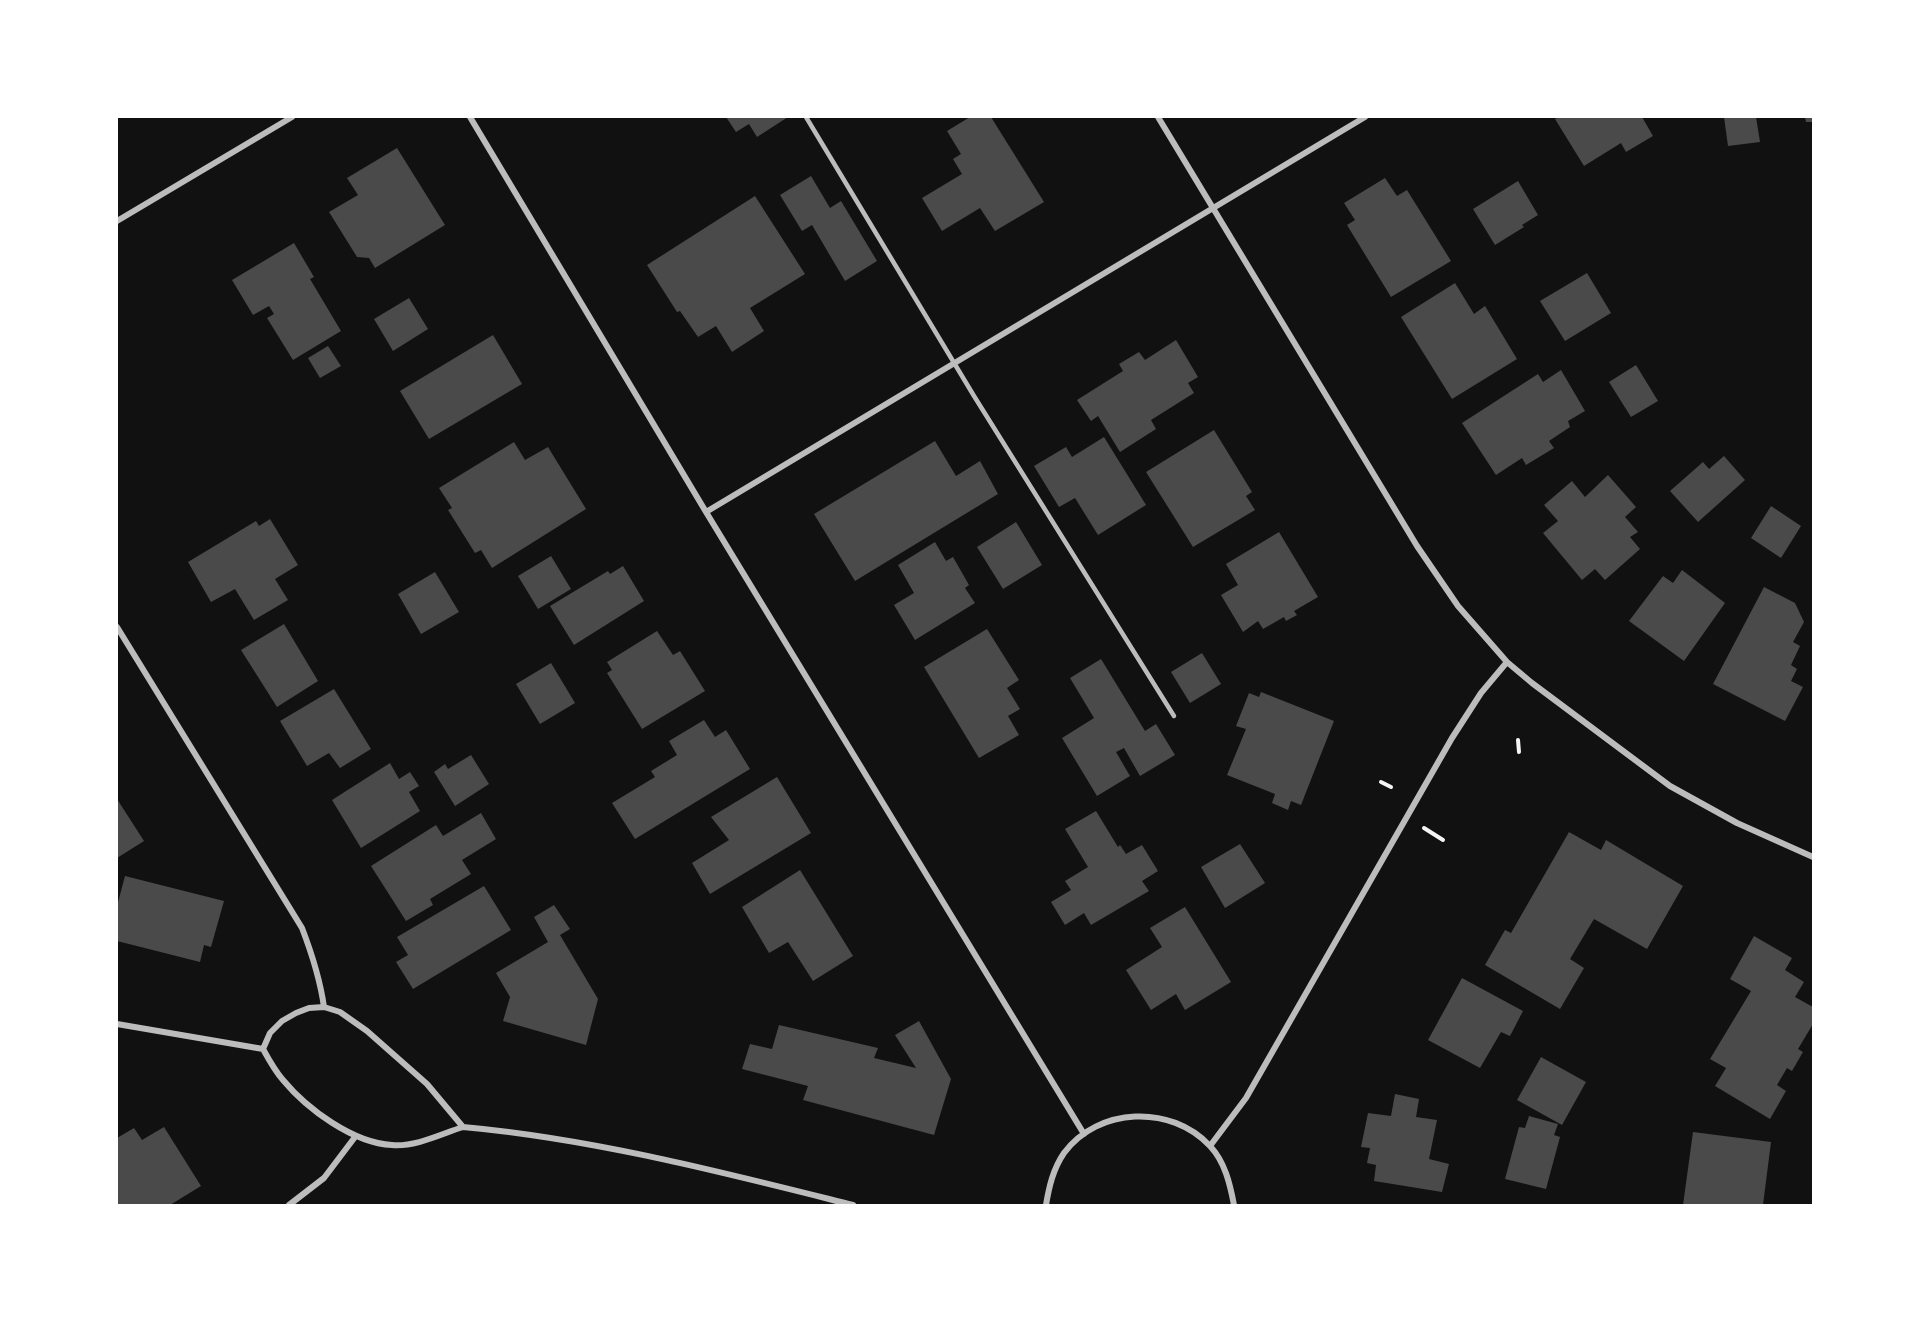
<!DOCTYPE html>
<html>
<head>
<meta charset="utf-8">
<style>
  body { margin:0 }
  #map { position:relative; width:1930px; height:1322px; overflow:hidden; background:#111; font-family:"PT Sans",sans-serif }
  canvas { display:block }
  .frame { position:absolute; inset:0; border:118px solid #fff; pointer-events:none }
</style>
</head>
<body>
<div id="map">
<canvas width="1930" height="1322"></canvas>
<div class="frame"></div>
</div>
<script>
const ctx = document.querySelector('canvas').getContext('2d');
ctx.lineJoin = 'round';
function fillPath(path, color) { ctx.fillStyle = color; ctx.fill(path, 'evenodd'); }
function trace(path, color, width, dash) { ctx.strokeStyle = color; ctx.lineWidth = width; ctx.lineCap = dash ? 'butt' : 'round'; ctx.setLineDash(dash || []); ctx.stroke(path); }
const building = new Path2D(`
  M726 117H788L757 137 749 124 736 132Z
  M970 117H991L1044 202 995 231 980 208 942 231 922 198 962 174 953 159 961 154 947 131Z
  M1559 117H1642L1653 136 1626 152 1621 143 1584 166 1555 119Z
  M1724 117H1756L1760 142 1728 146Z
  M1805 117H1813V122H1806Z
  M397 148 445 225 375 268 369 258 357 257 329 212 358 195 347 178Z
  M811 176 830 208 841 201 877 261 845 281 812 225 802 231 780 195Z
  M1385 178 1397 196 1407 190 1451 261 1391 297 1347 225 1355 220 1344 203Z
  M1518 181 1538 215 1522 225 1524 227 1495 245 1473 209Z
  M755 196 805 274 750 308 764 331 732 352 716 326 698 337 680 311 677 312 647 265Z
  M294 243 314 277 310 279 341 331 293 360 267 318 274 314 269 306 253 315 232 280Z
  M1587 273 1611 313 1565 341 1540 301Z
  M1455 283 1474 314 1485 306 1517 359 1452 399 1401 317Z
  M409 298 428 329 393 351 374 319Z
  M493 335 522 384 429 439 400 391Z
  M1176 340 1198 377 1188 383 1194 393 1151 420 1156 429 1120 452 1098 416 1091 421 1077 400 1123 371 1119 364 1139 352 1145 360Z
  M328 346 341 366 320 378 308 358Z
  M1636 365 1658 401 1631 417 1609 382Z
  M1561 370 1585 411 1568 421 1570 427 1549 441 1554 448 1526 465 1522 458 1496 475 1462 423 1538 374 1543 382Z
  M1214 430 1252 492 1246 496 1255 510 1193 547 1146 472Z
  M1104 437 1146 505 1098 535 1075 498 1059 507 1034 466 1066 447 1072 457Z
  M935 441 956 476 980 461 998 494 855 581 814 514Z
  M514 442 525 460 548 447 586 509 492 568 481 550 475 553 448 510 452 508 439 488Z
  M1724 456 1745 480 1698 522 1670 491 1703 462 1709 469Z
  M1608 475 1636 507 1625 517 1638 532 1630 537 1640 549 1605 580 1595 569 1582 580 1543 533 1558 521 1544 505 1572 481 1585 497Z
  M1771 506 1801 526 1781 558 1751 538Z
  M270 519 298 565 275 579 288 600 254 620 235 589 211 602 188 562 256 521 259 526Z
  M1016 522 1042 565 1003 589 977 547Z
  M1279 532 1318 597 1294 611 1297 615 1286 621 1284 617 1263 629 1258 621 1243 632 1221 595 1238 585 1226 564Z
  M935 542 946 561 953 557 969 585 965 588 975 603 915 640 894 605 914 593 898 565Z
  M551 556 571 589 538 609 518 576Z
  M623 566 644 601 574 645 550 606 608 571 610 574Z
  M1682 570 1725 603 1684 661 1629 621 1663 576 1673 583Z
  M435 572 459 612 421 634 398 594Z
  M1764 587 1795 603 1804 622 1793 642 1800 646 1791 665 1797 669 1791 681 1803 687 1785 721 1713 684Z
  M284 624 318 681 277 707 241 650Z
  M987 629 1019 680 1007 688 1020 709 1008 716 1019 735 979 758 924 667Z
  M657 631 673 655 680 651 705 691 642 729 607 673 612 670 607 662Z
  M1202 653 1221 684 1190 703 1171 672Z
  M1101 659 1145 731 1156 724 1175 755 1140 776 1124 748 1116 752 1130 776 1097 796 1062 738 1094 718 1070 678Z
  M551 663 575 703 540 724 516 684Z
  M334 689 371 749 340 768 329 753 307 766 280 721Z
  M1261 692 1334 721 1301 805 1291 801 1288 810 1272 803 1275 794 1227 775 1246 729 1236 726 1249 693 1259 697Z
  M704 720 715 737 726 730 750 769 635 839 612 803 655 777 651 771 677 755 669 741Z
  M471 755 489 784 455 806 434 772 445 764 448 769Z
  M390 763 399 779 410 772 419 786 409 792 420 811 361 848 332 800Z
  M777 777 811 833 710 894 692 863 729 840 711 817Z
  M117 799 144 841 117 858Z
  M1096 811 1118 847 1120 845 1126 854 1142 845 1158 871 1142 881 1149 891 1091 925 1084 913 1065 925 1051 902 1071 890 1065 881 1088 867 1065 829Z
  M481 813 496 839 462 860 471 874 430 899 433 905 406 921 371 866 436 825 443 836Z
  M1569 832 1601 850 1606 840 1683 886 1647 949 1594 919 1570 959 1584 968 1560 1009 1485 965 1505 930 1511 933Z
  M1240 844 1265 883 1225 908 1201 867Z
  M800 870 853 956 813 981 788 942 769 953 742 907Z
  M125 876 224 901 211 947 204 945 200 962 117 941V906Z
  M484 886 511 930 413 989 396 962 408 955 397 937Z
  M554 905 570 929 560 935 598 999 586 1045 503 1021 510 997 496 973 548 942 534 917Z
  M1185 907 1231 982 1185 1010 1176 994 1151 1010 1126 970 1162 947 1150 928Z
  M1754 936 1792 958 1785 970 1804 982 1795 997 1813 1007V1024L1798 1049 1803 1052 1792 1071 1787 1068 1777 1085 1786 1091 1770 1119 1715 1086 1726 1068 1710 1059 1751 991 1730 979Z
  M1462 978 1523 1011 1510 1036 1501 1032 1480 1068 1428 1040Z
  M919 1021 951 1079 934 1135 803 1100 808 1086 742 1069 750 1044 772 1049 779 1025 878 1048 874 1058 916 1068 895 1035Z
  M1541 1057 1586 1082 1562 1125 1517 1100Z
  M1395 1094 1419 1099 1416 1117 1437 1120 1429 1159 1449 1164 1442 1192 1374 1181 1376 1165 1367 1163 1370 1148 1361 1147 1368 1113 1391 1116Z
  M1529 1116 1558 1124 1554 1135 1560 1137 1546 1189 1505 1179 1519 1127 1525 1128Z
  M164 1127 201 1186 170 1205H117V1138L134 1128 142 1140Z
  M1693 1132 1771 1142 1763 1205H1683Z`);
const path = new Path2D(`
  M1518 740 1519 752
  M1381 782 1391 787
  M1424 828 1443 840`);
const service = new Path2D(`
  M806 117 974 396 1174 716`);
const minor = new Path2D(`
  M470 117 706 512 1084 1134
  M1158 117 1417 546 1458 606 1507 662 1532 683 1670 786 1737 823 1813 857
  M117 221 292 117
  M706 512 1365 117
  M117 627 302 928C312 954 320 979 324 1007
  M117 1024 263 1049C269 1060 275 1071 283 1080 307 1109 353 1143 392 1145 416 1147 441 1134 463 1127
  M263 1049 270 1033 282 1021 296 1013 309 1008 324 1007 340 1012 367 1031 427 1084 463 1127C595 1139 725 1173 853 1205
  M1210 1146 1246 1098 1452 738 1481 693 1507 662
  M289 1205 324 1178 355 1137
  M1046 1205C1049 1187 1053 1169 1064 1153 1098 1107 1171 1104 1210 1146 1225 1162 1230 1184 1234 1205`);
fillPath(building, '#4a4a4a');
trace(path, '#f5f5f5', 4);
trace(service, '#bcbcbc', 4.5);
trace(minor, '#bcbcbc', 6);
</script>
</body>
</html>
